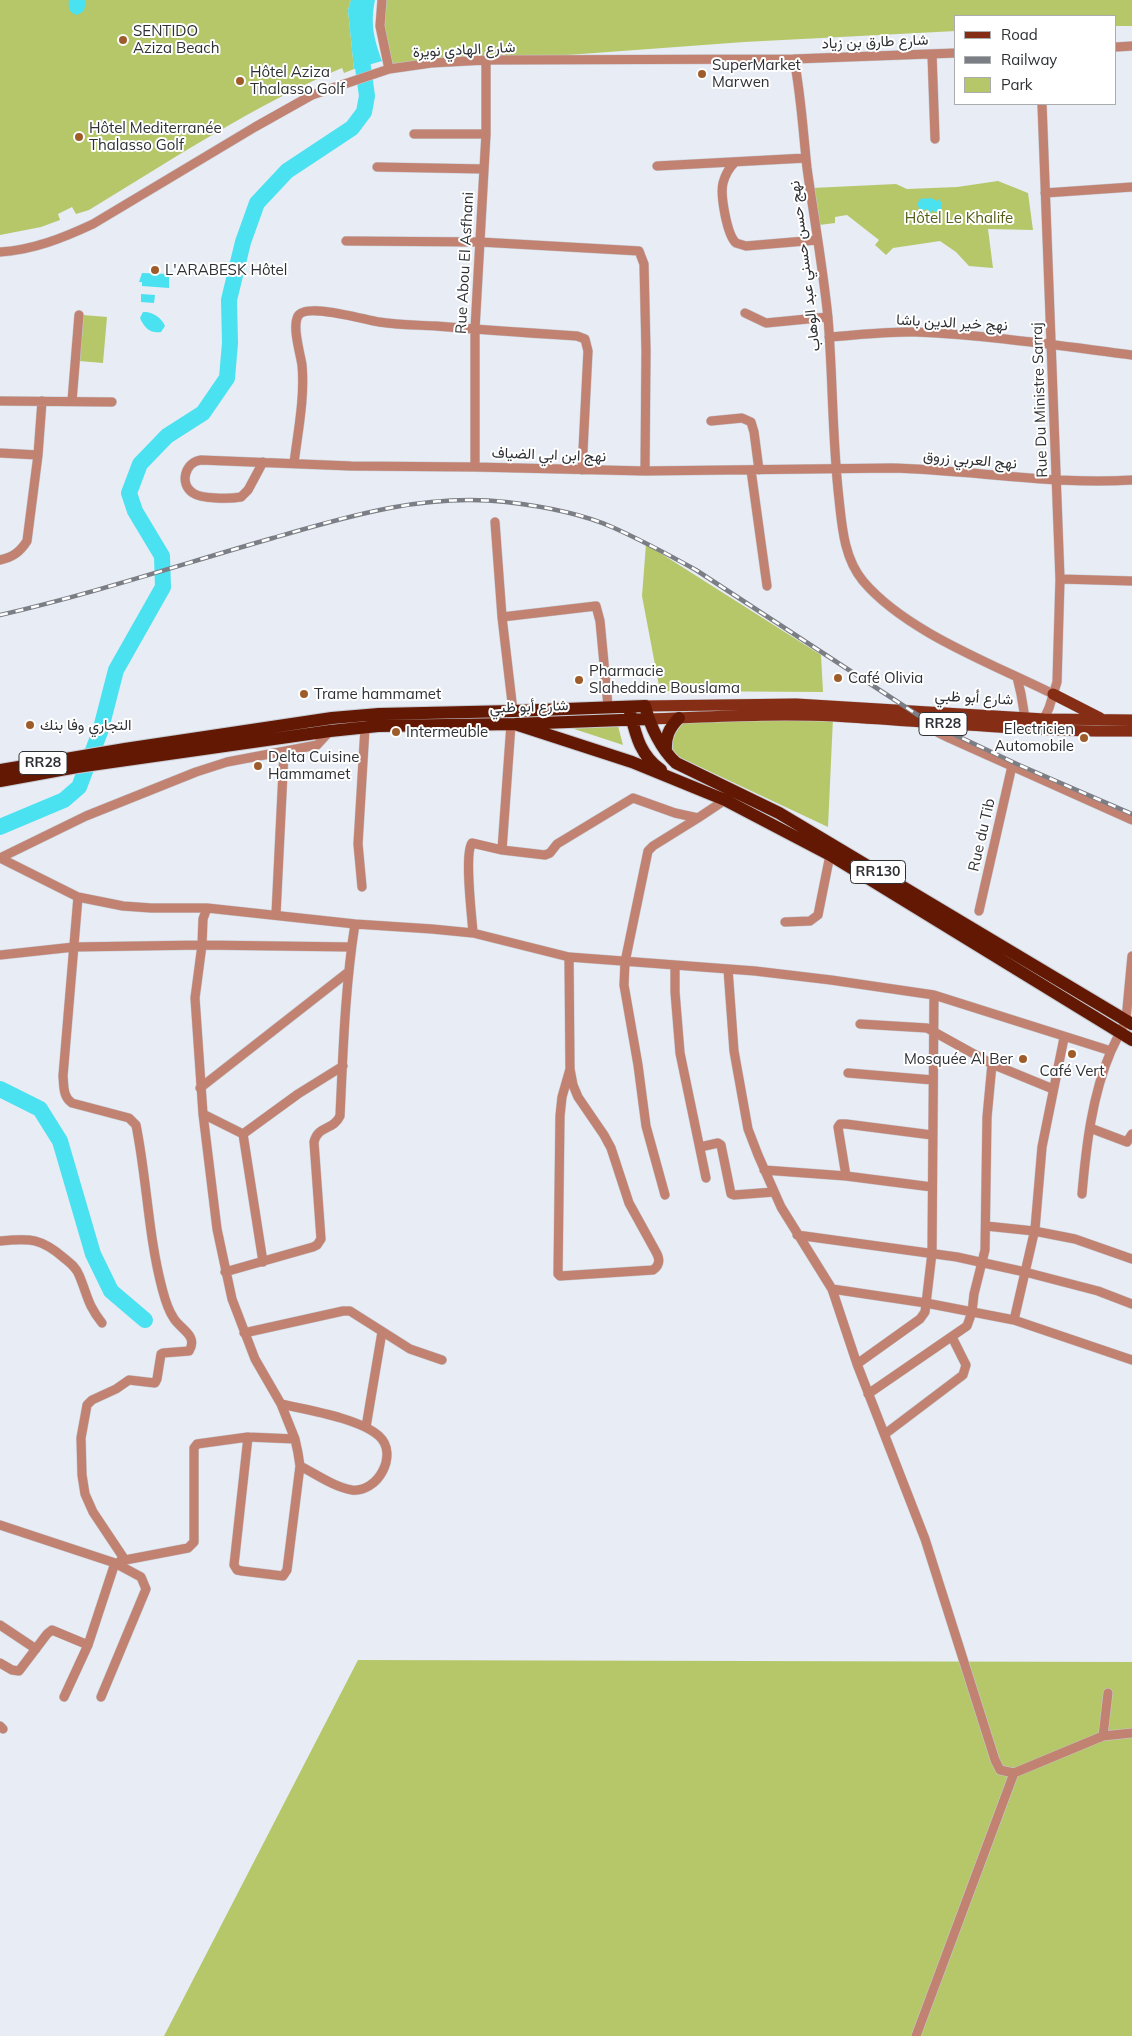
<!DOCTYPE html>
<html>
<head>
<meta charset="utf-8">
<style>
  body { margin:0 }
  #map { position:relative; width:1132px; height:2036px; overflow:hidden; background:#e7ecf5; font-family:Mulish,sans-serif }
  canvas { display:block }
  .legend { position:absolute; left:954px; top:15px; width:162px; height:90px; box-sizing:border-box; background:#fff; border:1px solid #abacae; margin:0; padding:6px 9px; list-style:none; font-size:15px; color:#2e3034 }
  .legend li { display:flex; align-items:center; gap:10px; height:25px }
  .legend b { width:25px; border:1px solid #abacae }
</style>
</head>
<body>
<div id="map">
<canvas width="1132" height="2036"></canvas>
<ul class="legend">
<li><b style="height:6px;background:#852d15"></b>Road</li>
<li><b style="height:6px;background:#7b7e85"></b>Railway</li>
<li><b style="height:14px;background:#b6c76a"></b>Park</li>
</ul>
</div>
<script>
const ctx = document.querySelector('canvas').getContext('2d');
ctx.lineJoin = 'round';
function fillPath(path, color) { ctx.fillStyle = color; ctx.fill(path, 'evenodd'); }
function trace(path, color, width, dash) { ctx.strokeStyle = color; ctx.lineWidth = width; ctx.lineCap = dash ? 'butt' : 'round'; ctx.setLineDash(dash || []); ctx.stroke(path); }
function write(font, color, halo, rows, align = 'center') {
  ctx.font = font + ' Mulish,Vazirmatn,sans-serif'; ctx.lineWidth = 4; ctx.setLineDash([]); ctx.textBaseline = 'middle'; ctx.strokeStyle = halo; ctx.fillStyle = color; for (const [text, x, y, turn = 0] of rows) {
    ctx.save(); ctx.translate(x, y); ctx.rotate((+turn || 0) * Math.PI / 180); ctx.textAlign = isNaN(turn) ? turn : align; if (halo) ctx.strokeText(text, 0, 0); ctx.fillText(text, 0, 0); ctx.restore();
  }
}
const green = new Path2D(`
  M0 0H351L348 10 354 69 344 73 342 68C252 106 172 160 89 210L76 214 72 207 58 214 60 220 41 227 0 235Z
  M379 0H1132V26H1116V16H956V31L744 42 391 68C380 42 373 29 379 0Z
  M998 181 1028 193 1033 230 988 229 993 268 969 266 956 252 940 241 893 248 886 255 875 245 879 240 847 215 835 217V223L819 225 812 188 896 184 907 189 957 187Z
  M83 315 107 317 103 363 79 361Z
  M646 544 821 655 823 692 660 691 642 596Z
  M833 718 828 827 662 749 678 720Z
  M617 722 623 745 559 724Z
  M358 1660 1132 1662V2036H164Z`);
const water = new Path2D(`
  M69 0H86L84 11 77 15C69 13 68 8 69 0Z
  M351 0H375C370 24 374 39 382 61L354 69 348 10Z
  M931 198 937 201 938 199 941 202 942 211 935 212 932 210 931 213 927 209 922 211 917 205 920 199Z
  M142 273 169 274V288L142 286V282H139Z
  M141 294 155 295 154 303 141 302Z
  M143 312C152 311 162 318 165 326L161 332C150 334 144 327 140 318Z`);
const river = new Path2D(`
  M0 827 64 800 79 787 100 732 116 670 163 587 162 556 135 511 129 493 140 464 167 436 203 413 227 378 230 343 229 300 243 242 257 203 287 171 352 128 364 112 367 96 360 46
  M0 1089 40 1109 60 1141 93 1254 111 1291 145 1320`);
const minor = new Path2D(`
  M382 0 380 26 389 69
  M1116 47 1132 46
  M932 54 935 139
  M794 59C801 95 803 131 807 168 814 218 823 268 828 318 833 378 832 438 839 499 842 527 844 558 863 581 906 632 993 664 1053 694
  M1042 104 1060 579 1057 682 1049 708 1042 723
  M414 134H486
  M735 162C729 168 725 175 723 183 720 195 727 235 736 243L746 246 817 240
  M657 166 806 158
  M377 167 484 169
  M1045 193 1132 187
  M346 241 480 242 639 251 644 264 646 351 645 471
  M0 252C33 250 63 238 93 224L255 127 312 95 389 69 431 63 486 60 794 59 956 53
  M745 313 766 323 828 317
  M829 337C858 335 887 331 916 332 988 335 1061 346 1132 355
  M0 401 112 402
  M72 401 79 315
  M711 421 742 418 751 422 754 432 759 470
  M0 453 38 455 42 401
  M263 462 248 490 241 497C230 499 201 499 193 493 179 484 185 462 201 460L351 466 475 467 645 471 892 468C973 470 1052 485 1132 480
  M294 463C298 431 305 397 302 365 300 352 292 327 298 316 306 302 365 320 379 322 398 325 417 325 436 326 483 330 530 333 577 336L585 339 588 351 582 470
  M475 467V329L486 134V60
  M751 470 767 586
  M495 522 502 617 513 711
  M0 560C13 557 20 552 27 541L38 455
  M1060 579 1132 581
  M502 617 596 606 600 621 608 706
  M1017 677 1021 694 1026 724
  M928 720 939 733 949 738 1132 820
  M502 850 511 724
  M0 858 78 897 123 906 151 908H207L355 924 432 929 473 933 569 957 755 971 831 980 934 995 1111 1051 1126 1020 1132 956
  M0 858 86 816 196 772 227 762 317 745 330 731
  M362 887 358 844 365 728
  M78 897 63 1076C64 1087 63 1097 72 1103L129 1118 136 1125C147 1179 148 1235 162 1288 165 1299 167 1308 173 1317 179 1329 199 1335 189 1351L163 1353 161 1354 157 1379 155 1383 129 1380 116 1389 92 1400 87 1405 81 1438 82 1475 85 1494 93 1512 125 1560
  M207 908 203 919 202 945 195 998 203 1114 217 1229 232 1299 255 1359 281 1404 295 1439 298 1453 300 1466 287 1570 283 1576 242 1571 237 1570 234 1565 248 1437
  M979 911 1012 766
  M276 914 284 752
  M785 922 810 921 818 915 830 855
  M473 933C472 917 464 854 472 843L502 850 545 855 550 853 557 844 633 798 675 813 698 818
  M0 955 74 947 202 945 351 947
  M569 957 570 1069 573 1085 578 1097 604 1135 611 1148 629 1203 656 1252C660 1259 660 1265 653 1270L560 1276 558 1274 560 1116 562 1097 570 1069
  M675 966V992L680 1053 706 1178
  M728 969 734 1051 748 1129 758 1155 781 1207 832 1289 857 1364 925 1539 995 1760 1000 1770 1014 1773 1103 1736 1132 1733
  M860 1024 927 1028 992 1064 1053 1089
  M848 1073 933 1080
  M200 1088 347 973
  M203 1114 243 1134
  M1090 1128 1127 1142 1132 1134
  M243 1134 263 1262
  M243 1134 298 1094 343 1066
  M700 1147 718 1143 721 1145 731 1194 734 1195 774 1192
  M764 1170 846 1176
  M932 1187 846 1176 838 1127 840 1124H846L932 1135
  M1082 1194C1086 1147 1092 1095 1111 1051
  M665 1195 646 1126 638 1065 624 985 625 962 648 851 653 846 698 818 725 800
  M986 1226 1034 1231 1075 1239 1132 1259
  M797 1235 957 1257 1025 1272 1098 1291 1132 1304
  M0 1241C30 1238 41 1238 64 1258 70 1263 76 1267 79 1275 88 1296 87 1304 102 1323
  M225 1272 313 1247 317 1245 321 1239 314 1142C318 1125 333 1131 340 1116 343 1052 345 987 355 924
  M832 1289 926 1303 1014 1320 1132 1360
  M1014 1320 1035 1229 1042 1147 1064 1038
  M244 1333 343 1311H350L410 1349 442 1360
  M857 1364 920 1319 925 1312 932 1253 934 995
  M868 1394 967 1326 972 1312 974 1294 985 1250 987 1117 992 1064
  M281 1404C307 1410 359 1418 379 1436 399 1454 378 1493 352 1490 334 1487 316 1474 300 1466
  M366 1427 382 1332
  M885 1434 963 1375 966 1365 952 1337
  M0 1525 115 1563 141 1577 146 1589 101 1697
  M120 1561 188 1548 194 1542V1448L197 1444 248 1437 295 1439
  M0 1625 36 1649
  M0 1663 12 1670 19 1671 47 1634 52 1630 88 1645
  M64 1697 88 1645 115 1563
  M0 1726 3 1729
  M1103 1736 1108 1693
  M916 2036 1014 1773`);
const major = new Path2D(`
  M1053 694 1100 718
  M645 706 796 704 1044 719 1132 720
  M648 719C710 717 772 713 834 716 933 722 1032 732 1132 731`);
const highway = new Path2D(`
  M630 712C636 736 640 755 661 770
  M515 724 632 762 725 800 830 855 1132 1040
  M666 751C665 737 669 728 679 718
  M0 770 125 749 332 718 379 714 513 711 645 706C650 726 661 749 676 763L779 813 1132 1024
  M0 781 77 767 330 731 378 726 515 724 648 719`);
const rail = new Path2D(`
  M0 615C92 594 182 564 273 538 349 516 425 493 506 502 541 506 580 513 612 527 641 540 669 555 696 570L930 723 1019 765 1132 814`);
const markers = [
  [123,40,5,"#9f5c2b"],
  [702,74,5,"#9f5c2b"],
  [240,81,5,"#9f5c2b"],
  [79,137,5,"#9f5c2b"],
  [155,270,5,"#9f5c2b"],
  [838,678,5,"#9f5c2b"],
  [579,680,5,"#9f5c2b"],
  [304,694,5,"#9f5c2b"],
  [30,725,5,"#9f5c2b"],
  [396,732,5,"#9f5c2b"],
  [1084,738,5,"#9f5c2b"],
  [258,766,5,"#9f5c2b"],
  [1072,1054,5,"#9f5c2b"],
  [1023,1059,5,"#9f5c2b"]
];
const shields = [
  [943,724,48],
  [43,763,48],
  [878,872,55]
];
const shieldNames = [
  ["RR28",943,724],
  ["RR28",43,763],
  ["RR130",878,872]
];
const poiNames = [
  ["SENTIDO",133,31],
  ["Aziza Beach",133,48],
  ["SuperMarket",712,65],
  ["Marwen",712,82],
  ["Hôtel Aziza",250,72],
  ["Thalasso Golf",250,89],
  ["Hôtel Mediterranée",89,128],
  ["Thalasso Golf",89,145],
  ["L'ARABESK Hôtel",165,270],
  ["Pharmacie",589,671],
  ["Slaheddine Bouslama",589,688],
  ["Café Olivia",848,678],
  ["Trame hammamet",314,694],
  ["التجاري وفا بنك",40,725],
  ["Electricien",1074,729,"right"],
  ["Automobile",1074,746,"right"],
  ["Intermeuble",406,732],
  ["Delta Cuisine",268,757],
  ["Hammamet",268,774],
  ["Mosquée Al Ber",1013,1059,"right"],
  ["Café Vert",1072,1071,"center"]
];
const streetNames = [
  ["شارع طارق بن زياد",875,42,-2],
  ["شارع الهادي نويرة",464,50,-3],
  ["Rue Abou El Asfhani",465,263,-87],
  ["نهج حسن حسني عبد الوهاب",805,266,-97],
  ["نهج خير الدين باشا",952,323,3],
  ["Rue Du Ministre Sarraj",1040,400,-92],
  ["نهج ابن ابي الضياف",549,455,2],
  ["نهج العربي زروق",970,460,5],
  ["شارع أبو ظبي",974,698,3],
  ["شارع أبو ظبي",529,707,-2],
  ["Rue du Tib",982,835,-77]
];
const parkNames = [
  ["Hôtel Le Khalife",959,218]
];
fillPath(green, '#b6c76a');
fillPath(water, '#4ae1f0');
trace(river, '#4ae1f0', 16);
trace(minor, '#c6cad2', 10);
trace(major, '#c6cad2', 12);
trace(highway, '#c6cad2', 14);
trace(minor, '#c28271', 9);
trace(major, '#852d15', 11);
trace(highway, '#631803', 12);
trace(rail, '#7b7e85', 4.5);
trace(rail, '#fff', 2.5, [8]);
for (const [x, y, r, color] of markers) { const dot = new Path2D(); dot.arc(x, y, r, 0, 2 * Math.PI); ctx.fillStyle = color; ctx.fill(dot); trace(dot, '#fff', 2); }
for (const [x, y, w] of shields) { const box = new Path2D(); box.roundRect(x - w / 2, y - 11.5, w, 23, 4); ctx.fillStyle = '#fff'; ctx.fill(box); trace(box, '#2e3034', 1); }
write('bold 14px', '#2e3034', null, shieldNames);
write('15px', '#2e3034', '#fff', poiNames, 'left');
write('15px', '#2e3034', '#fff', streetNames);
write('15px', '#535d17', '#fff', parkNames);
</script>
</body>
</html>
